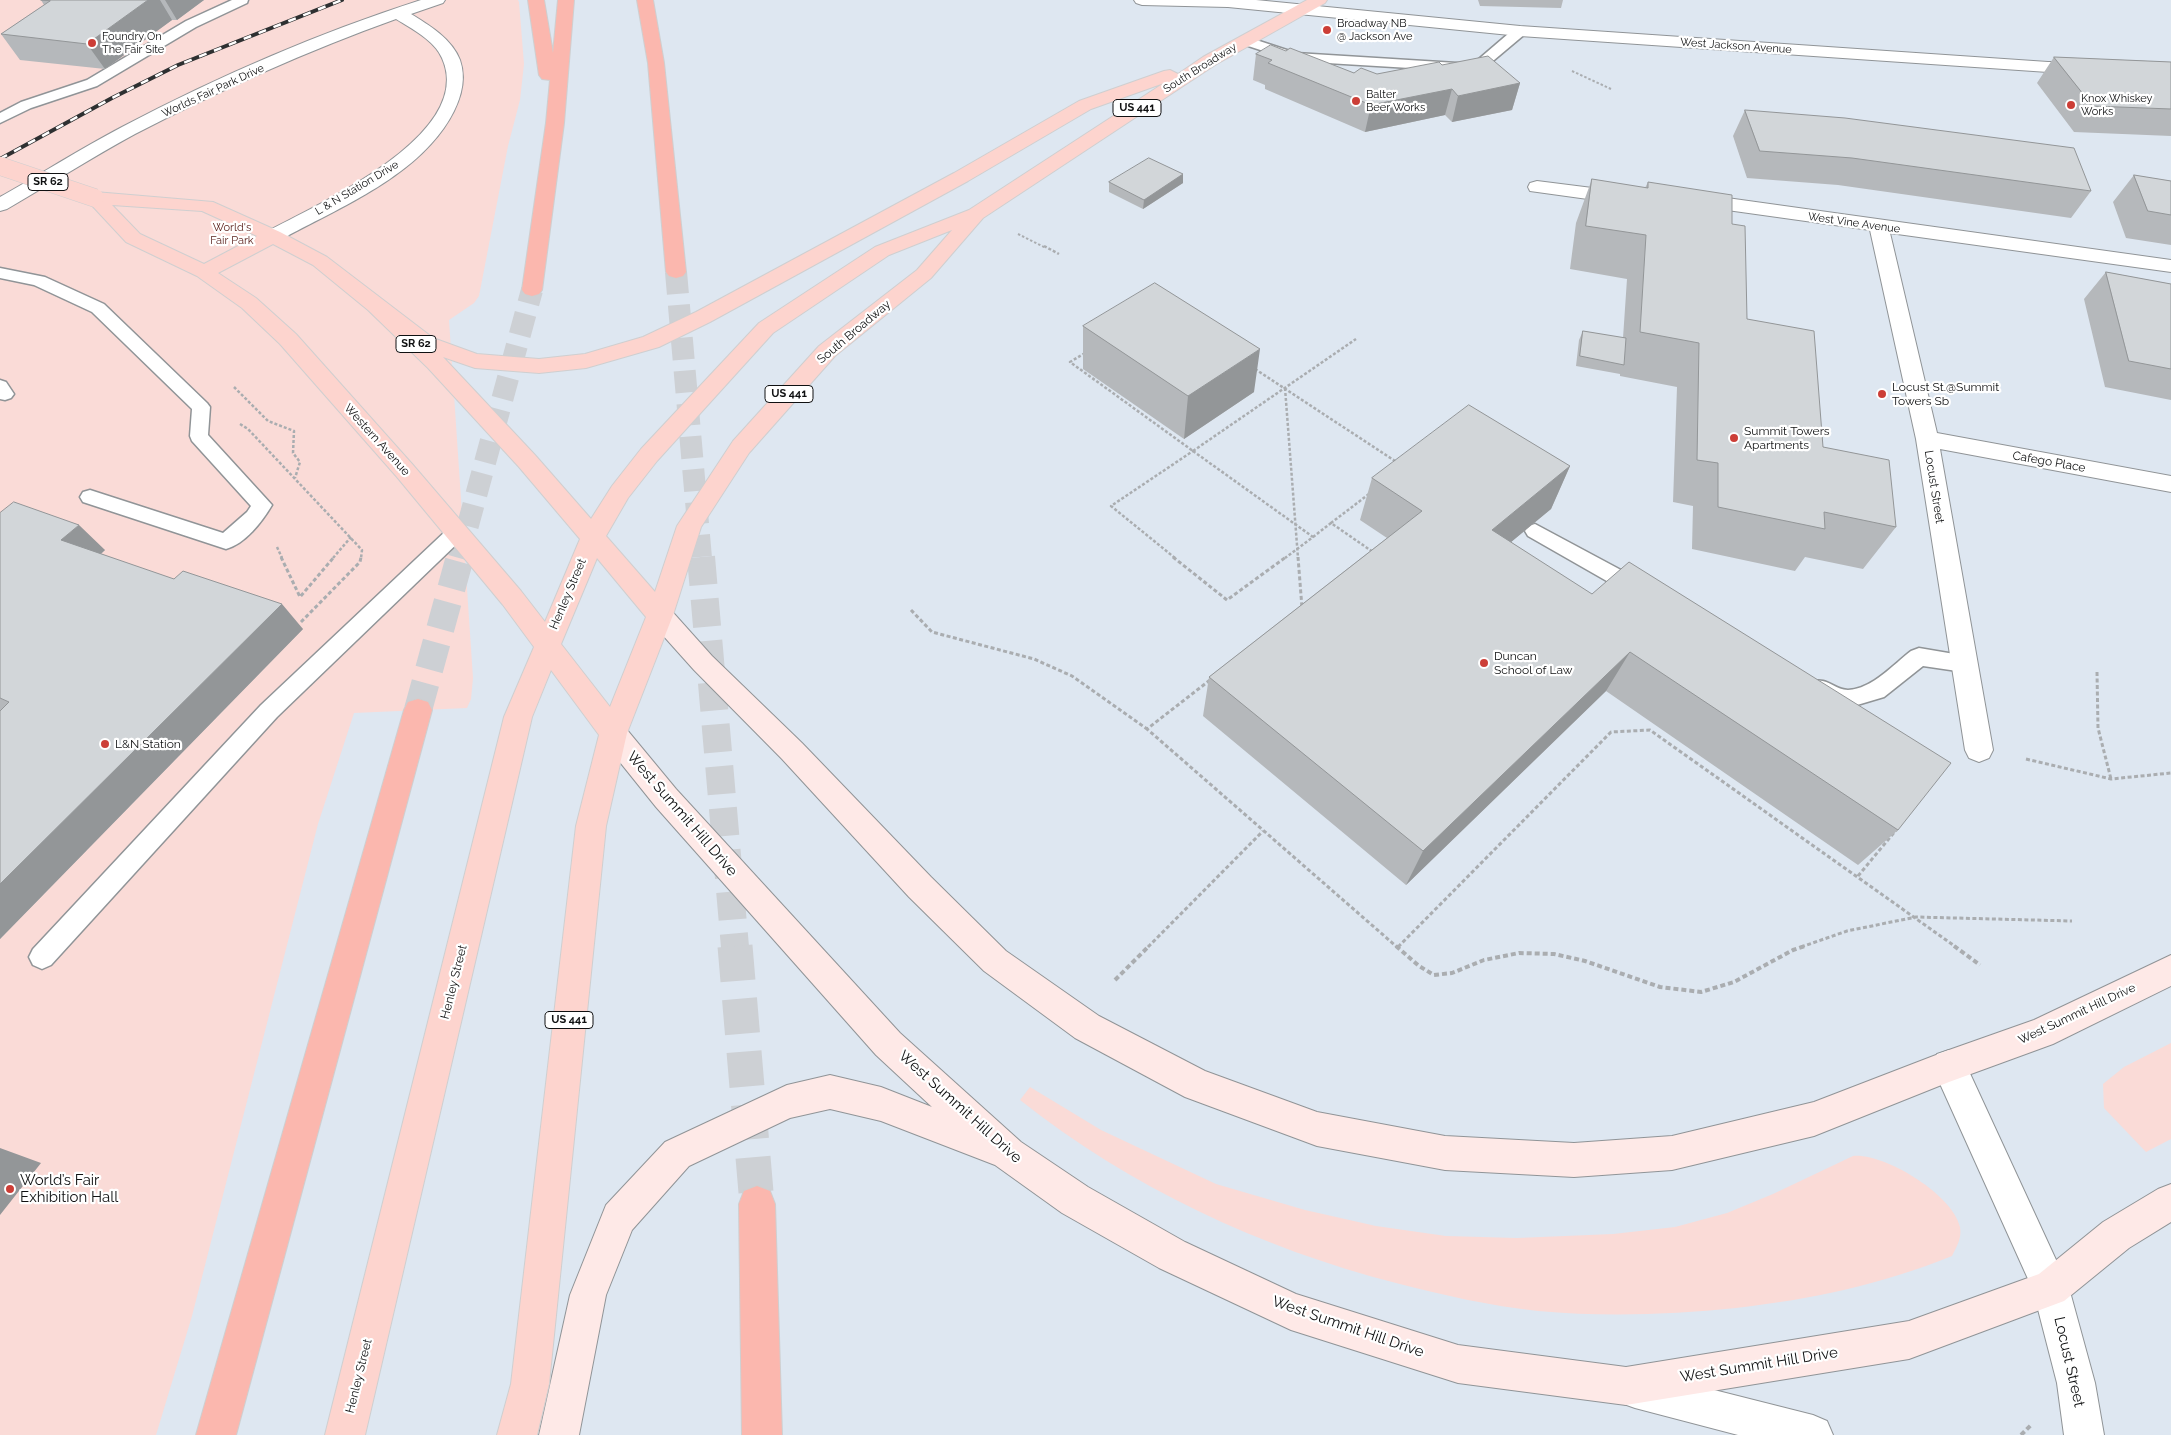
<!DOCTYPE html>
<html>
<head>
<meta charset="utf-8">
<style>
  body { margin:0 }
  canvas { display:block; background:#eef2f6 }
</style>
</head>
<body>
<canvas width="2171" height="1435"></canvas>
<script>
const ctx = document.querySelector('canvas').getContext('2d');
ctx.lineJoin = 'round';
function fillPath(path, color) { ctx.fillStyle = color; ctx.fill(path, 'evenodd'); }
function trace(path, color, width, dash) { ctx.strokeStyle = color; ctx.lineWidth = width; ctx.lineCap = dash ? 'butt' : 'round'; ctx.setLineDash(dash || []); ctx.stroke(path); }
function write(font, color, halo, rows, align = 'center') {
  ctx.font = font + ' Raleway,sans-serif'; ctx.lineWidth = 4.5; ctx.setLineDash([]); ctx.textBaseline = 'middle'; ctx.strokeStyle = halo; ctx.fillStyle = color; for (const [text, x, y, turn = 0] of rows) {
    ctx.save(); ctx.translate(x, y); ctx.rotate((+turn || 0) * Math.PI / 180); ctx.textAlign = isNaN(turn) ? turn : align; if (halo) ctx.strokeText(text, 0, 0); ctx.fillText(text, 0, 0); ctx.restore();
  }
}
const built = new Path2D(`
  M0 0H2171V1435H0Z`);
const green = new Path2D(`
  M0 0H518L519 2 524 64 520 100 508 146 479 296 474 303 449 320 473 678 471 699 467 708 354 713 318 824 192 1316 156 1435H0Z
  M2171 1043V1139L2146 1152 2104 1108 2103 1084 2124 1067Z
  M1030 1087 1101 1130 1216 1184 1305 1210 1376 1226 1446 1236 1517 1238 1613 1234 1675 1227 1727 1213 1773 1194 1853 1156C1885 1153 1953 1195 1960 1227 1962 1238 1957 1246 1952 1256 1880 1285 1813 1299 1736 1308 1670 1315 1603 1317 1538 1311 1490 1306 1443 1295 1396 1283 1260 1248 1130 1187 1020 1100Z`);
const motorwayTunnelFar2 = new Path2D(`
  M676 272 701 558
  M459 558 532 290`);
const motorwayTunnelFar1 = new Path2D(`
  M701 557 735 947
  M418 710 460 557`);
const motorwayTunnel = new Path2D(`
  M735 946 757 1204`);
const pathFar3 = new Path2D(`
  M1572 71 1611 89
  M1018 234 1046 248`);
const pathFar2 = new Path2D(`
  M1044 246 1059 254
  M1085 353 1070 362 1193 451
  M1255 369 1398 463
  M234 387 268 421 294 431 293 453 300 462 295 478
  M1285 388 1298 558
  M240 424 248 429 362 550 361 558
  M1193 451 1313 537 1285 558
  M1193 451 1356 339
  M1369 494 1331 523 1373 552
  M1313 537 1331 523
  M277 547 282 558
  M333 558 351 537
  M1175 558 1111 506 1193 451`);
const pathFar1 = new Path2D(`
  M281 557 300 597 334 557
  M1173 557 1227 600 1286 557
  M1298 557 1302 608
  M911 610 932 632 1034 659 1072 676 1147 729
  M301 622 360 562 361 557
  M2097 672 2098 728 2111 779
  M1210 680 1147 729 1397 947
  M2026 759 2111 779 2171 773
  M1858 876 1897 829
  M1148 947 1263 831
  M1398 947 1611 732 1650 730 1956 947
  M1801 947 1847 931 1916 917 2072 921`);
const path = new Path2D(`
  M1396 946 1419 966 1434 975 1452 973 1484 960 1519 953 1554 954 1585 961 1660 987 1701 992 1734 982 1793 950 1805 946
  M1954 946 1980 965
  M1115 980 1149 946
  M2021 1435 2032 1424`);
const service = new Path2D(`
  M232 0H248L247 3 196 27 97 86 31 108 0 123V113L21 102 87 80 186 21Z
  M1520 27 1527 31 1525 34 1481 71 1476 72 1294 61 1239 43 1237 40 1244 36 1296 53 1473 64 1515 28Z
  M0 268 45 277 104 304 207 403 210 407 208 435 272 505C262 522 245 544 226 549L83 502 80 497 83 492 90 490 223 533 247 512 251 506 192 441 190 436 192 409 92 312 34 285 0 278Z
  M0 380 6 382 14 394 11 398 5 400 0 399Z
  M1535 524 1647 584 1650 590 1647 596 1640 598 1633 596 1528 536 1525 531 1528 526Z
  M457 525 464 527 467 532 464 537 277 717 51 965 42 969 33 965 29 957 33 949 261 705 450 527Z
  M1919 648 1972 657 1975 663 1972 669 1964 672 1923 666 1884 697 1847 708 1811 694 1808 688 1811 682C1827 676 1834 690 1848 690 1872 689 1894 664 1911 651Z`);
const minor = new Path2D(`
  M421 0H445L443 3 411 14C429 25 452 39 460 60 466 77 462 95 454 111 422 175 340 207 280 240L273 242 266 240 263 236 266 232C316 205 477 135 442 58 434 40 412 29 396 19 307 51 220 90 135 134 91 158 50 184 7 209L0 211V197C41 174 80 149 122 127 217 77 318 33 421 0Z
  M1134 0H1256L1520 26 2048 62H2086L2092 63 2094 67 2092 71 2086 72H2048L1520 36 1228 7 1142 5 1136 3Z
  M1537 181 1624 192 1631 194 1634 198 1631 202 1624 204 1530 191 1528 187 1530 183Z
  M1695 198H1727L2171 260V272L1890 233 1937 433 2171 476V492L1940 449 1993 750 1989 758 1979 762 1969 758 1965 750 1916 439 1870 230 1727 210 1688 208 1685 204 1688 200Z
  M1949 1050 1961 1054 2069 1288 2095 1383 2104 1435H2064L2057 1383 2033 1290 1932 1066 1937 1054Z`);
const tertiary = new Path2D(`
  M1635 1370 1813 1415 1827 1421 1833 1435H1738L1635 1408 1621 1403 1616 1389 1621 1375Z`);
const secondary = new Path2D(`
  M660 605 669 608 712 656 802 743 931 877 1006 951 1099 1016 1205 1071 1317 1112 1445 1136 1574 1143 1672 1136 1814 1102 1949 1050 2034 1020 2171 955V986L2053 1044 1949 1082 1814 1136 1672 1170 1574 1177 1445 1170 1317 1146 1185 1097 1075 1038 984 971 909 897 782 759 694 670 651 622 647 615 651 608Z
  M613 722 623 725 676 789 900 1033 1021 1142 1088 1187 1185 1242 1296 1294 1458 1345 1626 1367 1909 1321 2039 1274 2103 1222 2158 1189 2171 1184V1222L2129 1248 2064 1301 1909 1359 1626 1405 1458 1383 1291 1330 1159 1268 1062 1213 995 1165 881 1121 830 1109 790 1118 689 1166 632 1230 606 1295 579 1435H539L570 1295 606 1205 665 1142 787 1085 830 1075 881 1087 932 1107 876 1055 656 807 603 741 599 733 603 725Z`);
const primary = new Path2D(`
  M1307 0H1327L1325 3 1215 65 983 218 931 278 835 356 749 453 701 527 673 615 627 733 606 826 549 1384 537 1435H497L511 1384 576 826 599 735 551 670 532 717 365 1435H325L504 717 534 647 503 605 397 477 280 344 242 308 197 276 126 242 85 198 88 194 95 192 213 202 280 232 327 257 433 338 477 354 539 359 585 354 643 337 696 312 954 173 1079 101 1164 71 1170 70 1178 74 1203 57ZM1164 83 969 210 875 247 759 323 641 449 612 486 591 519 535 455 443 357 475 368 539 373 586 368 659 347 710 322 968 181 1091 109ZM112 205 202 211 257 236 204 264 140 234ZM952 230 917 270 819 346 733 441 677 526 655 592 606 536 628 498 657 461 773 333 889 255ZM273 244 313 265 368 310 428 368 519 467 580 539 545 622 521 591 413 465 296 334 256 298 218 273ZM597 558 646 617 610 707 561 644Z`);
const motorway = new Path2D(`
  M528 0H544L553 53 558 0H574L564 123 542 290 539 294 532 296 525 294 522 290 546 123 550 80 542 79 539 75Z
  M637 0H653L664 63 686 272 683 276 676 278 669 276 666 272 648 63Z
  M418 699 428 702 432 710 236 1435H196L404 710 408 702Z
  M757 1186 770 1191 775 1204 782 1435H742L739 1204 744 1191Z`);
const rail = new Path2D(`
  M0 159 112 98 178 65 342 0`);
const primaryBridge = new Path2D(`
  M0 166 95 198`);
const wall = new Path2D(`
  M41 0H204L177 20H172L105 69 20 60 1 34 44 5Z
  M1478 0H1563L1561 8 1480 6Z
  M1286 51 1354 73 1377 74 1442 65 1520 83 1512 110 1452 122 1445 115 1365 132 1265 89V85L1253 80 1256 54Z
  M2054 57 2171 62V136L2074 132 2037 83Z
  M1745 110 2091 191 2071 218 1838 185 1747 178 1733 136Z
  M1183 174V183L1143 209 1109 192V182Z
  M2134 175 2171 181V245L2126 238 2113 202Z
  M1592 179 1645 188 1648 182 1732 224 1747 319 1823 447 1896 527 1863 569 1805 557 1795 571 1692 549 1693 506 1673 502 1677 387 1620 376V374L1576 366 1579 340 1583 331 1623 338 1627 279 1570 269 1576 223Z
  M2106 272 2171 284V400L2105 387 2084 299Z
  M1083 326 1254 392 1184 439 1083 369Z
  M1570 466 1551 509 1511 542 1898 830 1858 865 1606 691 1406 885 1203 716 1209 677 1387 538 1360 520 1372 478Z
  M0 513 105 550 101 554 303 629 0 939Z`);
const shadedWall = new Path2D(`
  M148 0H160L172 20 105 69 87 44Z
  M165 0H204L177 20Z
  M1520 83 1512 110 1452 122 1458 96Z
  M1452 89 1445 115 1365 132 1371 105Z
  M1183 174V183L1143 209 1144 200Z
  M1260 349 1254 392 1184 439 1188 396Z
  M1570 466 1551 509 1476 571 1492 530Z
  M79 525 105 550 87 566 61 540Z
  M282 604 303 629 0 939V884Z
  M1630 652 1606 691 1406 885 1423 851Z
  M0 1148 41 1163 0 1215Z`);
const building = new Path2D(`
  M41 0H148L87 44 1 34 50 1Z
  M1271 45 1286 51 1290 48 1354 73 1361 68 1377 74 1439 62 1442 65 1488 56 1520 83 1458 96 1452 89 1371 105 1268 63 1272 60 1256 54Z
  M2054 57 2171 62V109L2093 106Z
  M1745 110 1845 118 2074 148 2091 191 1852 158 1760 151Z
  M1149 158 1183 174 1144 200 1109 182Z
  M2134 175 2171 181V215L2148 211Z
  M1592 179 1648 188V182L1732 195V224L1745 226 1747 319 1814 331 1823 447 1889 460 1896 527 1824 512 1825 529 1718 507V463L1697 460 1699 343 1640 332 1646 235 1586 226Z
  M2106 272 2171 284V369L2129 361Z
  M1155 283 1260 349 1188 396 1083 326Z
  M1583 331 1626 338 1624 365 1580 356Z
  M1469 405 1570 466 1492 530 1592 594 1629 562 1951 763 1898 830 1630 652 1423 851 1209 677 1422 511 1372 478Z
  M14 502 79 525 61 540 174 579 183 571 282 604 0 884V711L9 702 0 698V513Z`);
const markers = [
  [1327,30,5,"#cc3e37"],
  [92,43,5,"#cc3e37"],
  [1356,101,5,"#cc3e37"],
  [2071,105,5,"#cc3e37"],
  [1882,394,5,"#cc3e37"],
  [1734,438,5,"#cc3e37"],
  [1484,663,5,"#cc3e37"],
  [105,744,5,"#cc3e37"],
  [10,1189,5,"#cc3e37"]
];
const farPoinames = [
  ["Broadway NB",1337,24],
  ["@ Jackson Ave",1337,37],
  ["Foundry On",102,37],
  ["The Fair Site",102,50],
  ["Balter",1366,95],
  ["Beer Works",1366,108],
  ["Knox Whiskey",2081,99],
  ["Works",2081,112]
];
const farStreetnames = [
  ["West Jackson Avenue",1736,46,4],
  ["South Broadway",1200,68,-32],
  ["Worlds Fair Park Drive",213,91,-25],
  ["L & N Station Drive",357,188,-31],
  ["West Vine Avenue",1854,223,8]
];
const shields = [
  [1137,108,48],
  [48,182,40],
  [416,344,40],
  [789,394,48],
  [569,1020,48]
];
const shieldNames = [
  ["US 441",1137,108],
  ["SR 62",48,182],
  ["SR 62",416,344],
  ["US 441",789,394],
  ["US 441",569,1020]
];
const farParknames = [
  ["World's",232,228],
  ["Fair Park",232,241]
];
const streetNames = [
  ["South Broadway",854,332,-40],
  ["Western Avenue",377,440,48],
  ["Cafego Place",2049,462,10],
  ["Locust Street",1934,487,81],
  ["Henley Street",568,594,-67],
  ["Henley Street",454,982,-76],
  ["West Summit Hill Drive",2077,1014,-25],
  ["Henley Street",359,1376,-76]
];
const poiNames = [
  ["Locust St.@Summit",1892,387],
  ["Towers Sb",1892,401],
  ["Summit Towers",1744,431],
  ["Apartments",1744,445],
  ["Duncan",1494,656],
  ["School of Law",1494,670],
  ["L&N Station",115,744]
];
const nearStreetnames = [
  ["West Summit Hill Drive",682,814,49],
  ["West Summit Hill Drive",960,1107,42],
  ["West Summit Hill Drive",1348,1327,19],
  ["Locust Street",2069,1362,77],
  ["West Summit Hill Drive",1759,1365,-9]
];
const nearPoinames = [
  ["World’s Fair",20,1180],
  ["Exhibition Hall",20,1197]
];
fillPath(built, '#dee7f1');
fillPath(green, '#fadbd7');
trace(motorwayTunnelFar2, '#cdd0d4', 22, [22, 11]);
trace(motorwayTunnelFar1, '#cdd0d4', 28, [28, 14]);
trace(motorwayTunnel, '#cdd0d4', 35, [35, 18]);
trace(service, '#909497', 3);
trace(minor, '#909497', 2);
trace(tertiary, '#909497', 2);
trace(secondary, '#909497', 2);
trace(primary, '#cfcfd0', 2);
trace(motorway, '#cfcfd0', 2);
trace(pathFar3, '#aaadb0', 2, [2.5, 2]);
trace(pathFar2, '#aaadb0', 2.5, [3, 2]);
trace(pathFar1, '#aaadb0', 3, [4, 2.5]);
trace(path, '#aaadb0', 4, [5, 3]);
fillPath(service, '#fff');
fillPath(minor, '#fff');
fillPath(tertiary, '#fff');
fillPath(secondary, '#fee9e7');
fillPath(primary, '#fdd4ce');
fillPath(motorway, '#fbb7ae');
trace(rail, '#2e3031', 4);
trace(rail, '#fff', 2.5, [8]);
trace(primaryBridge, '#cfcfd0', 19, []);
trace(primaryBridge, '#fdd4ce', 18);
fillPath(wall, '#b5b8bb');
fillPath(shadedWall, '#939698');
fillPath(building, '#d2d6d9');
trace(building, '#939698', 1);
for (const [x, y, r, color] of markers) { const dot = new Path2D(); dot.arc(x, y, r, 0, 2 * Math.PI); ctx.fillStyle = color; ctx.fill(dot); trace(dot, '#fff', 2); }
write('11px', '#101112', '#fff', farPoinames, 'left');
write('11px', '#101112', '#fff', farStreetnames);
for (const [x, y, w] of shields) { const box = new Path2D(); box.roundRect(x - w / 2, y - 8.5, w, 17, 4); ctx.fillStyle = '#fff'; ctx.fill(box); trace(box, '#101112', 1); }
write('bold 11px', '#101112', null, shieldNames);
write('11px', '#581d18', '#fff', farParknames);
write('12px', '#101112', '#fff', streetNames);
write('12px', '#101112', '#fff', poiNames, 'left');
write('15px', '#101112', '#fff', nearStreetnames);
write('15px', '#101112', '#fff', nearPoinames, 'left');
</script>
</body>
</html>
